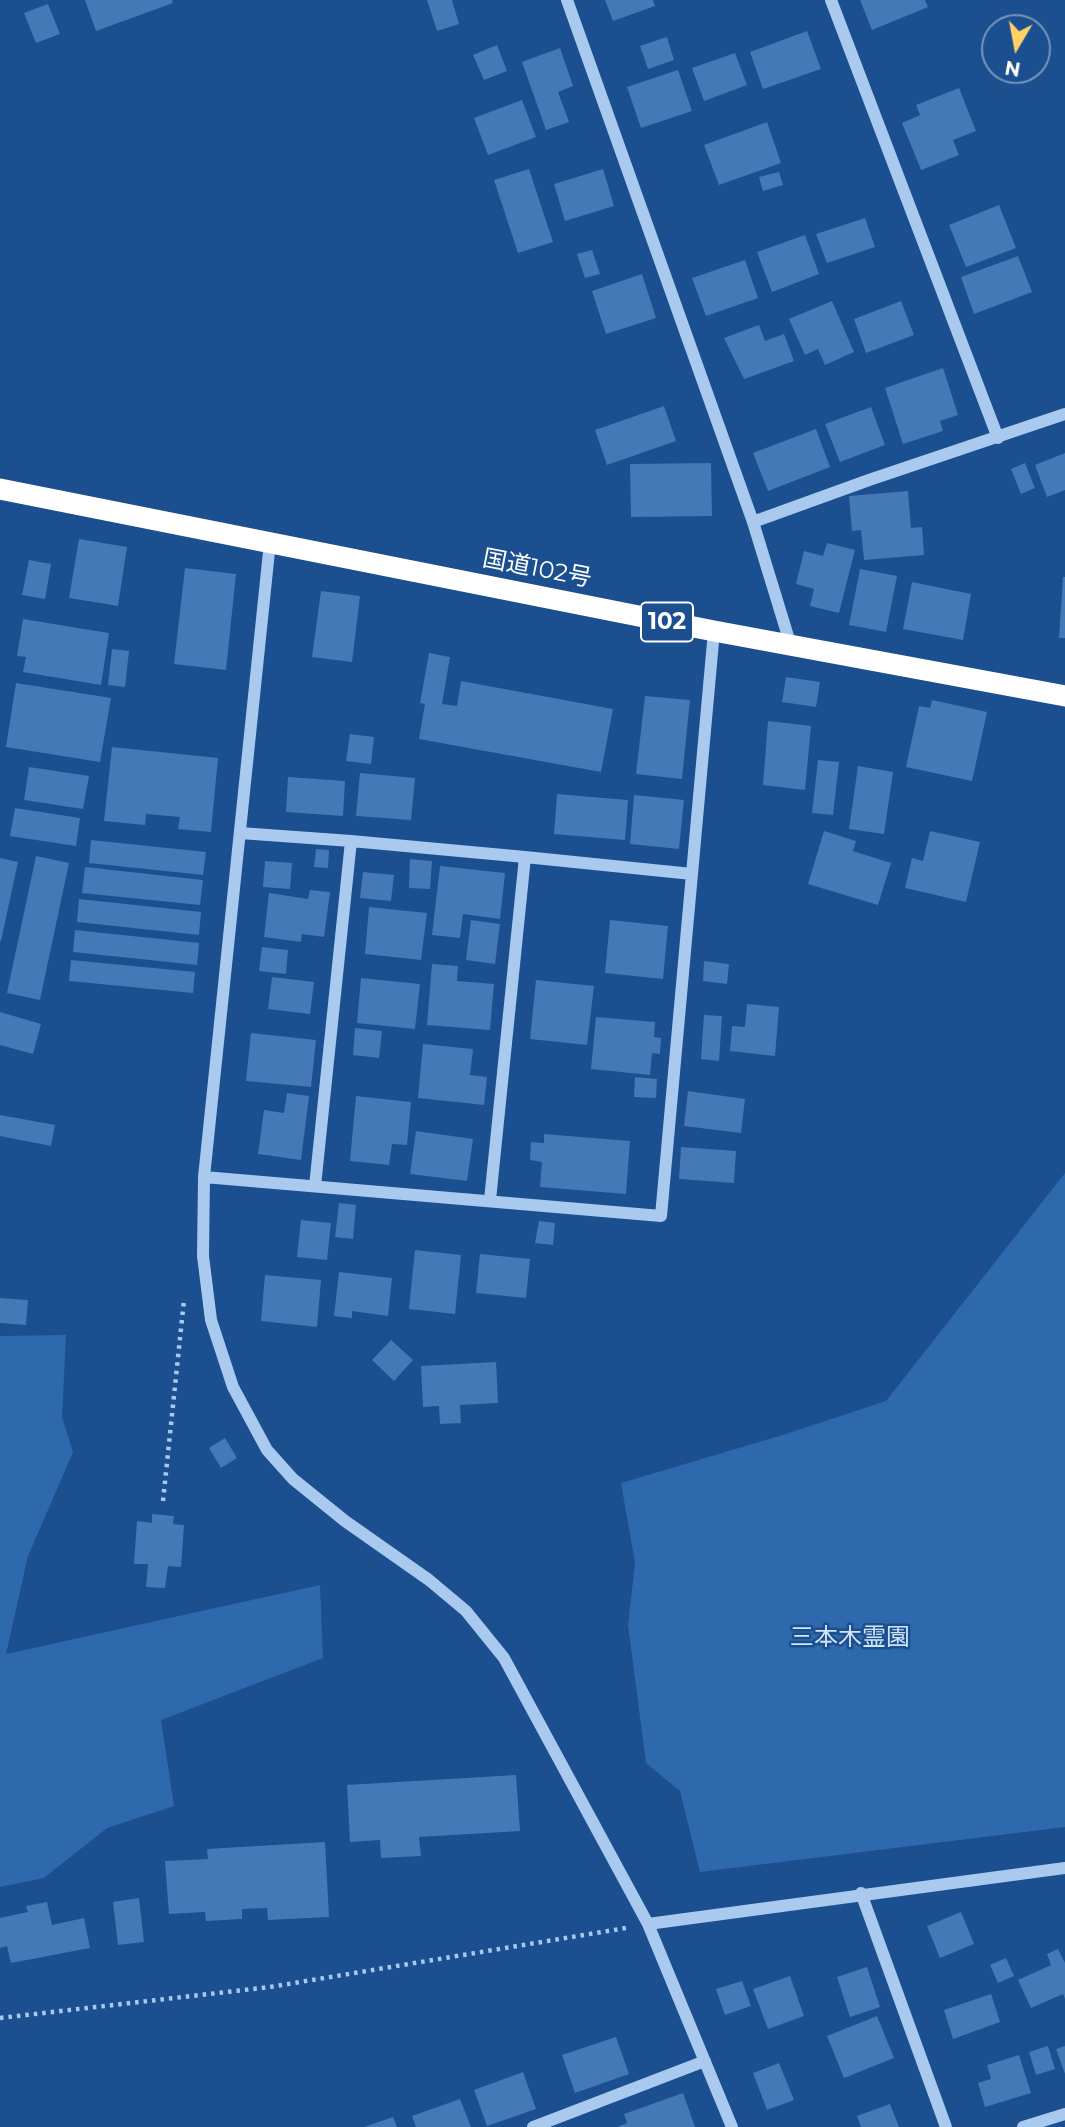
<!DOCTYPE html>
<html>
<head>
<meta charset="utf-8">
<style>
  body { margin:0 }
  #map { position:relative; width:1065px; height:2127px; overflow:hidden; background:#1b4f8f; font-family:Montserrat,sans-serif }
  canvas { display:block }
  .north { position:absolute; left:981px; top:14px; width:70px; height:70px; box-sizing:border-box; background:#1b4f8f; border:2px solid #7695bc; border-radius:50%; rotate:190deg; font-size:19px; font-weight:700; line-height:28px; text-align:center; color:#fff }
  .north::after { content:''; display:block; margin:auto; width:24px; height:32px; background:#ffd166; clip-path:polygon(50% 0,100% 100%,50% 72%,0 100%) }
</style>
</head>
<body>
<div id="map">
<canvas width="1065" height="2127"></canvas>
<div class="north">N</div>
</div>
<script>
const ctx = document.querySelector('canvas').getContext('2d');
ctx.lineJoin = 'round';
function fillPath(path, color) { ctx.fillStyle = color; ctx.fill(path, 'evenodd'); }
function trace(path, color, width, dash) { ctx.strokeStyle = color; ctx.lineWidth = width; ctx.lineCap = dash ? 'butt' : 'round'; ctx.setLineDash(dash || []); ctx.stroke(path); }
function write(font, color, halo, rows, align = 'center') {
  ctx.font = font + ' Montserrat,"Noto Sans JP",sans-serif'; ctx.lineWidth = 5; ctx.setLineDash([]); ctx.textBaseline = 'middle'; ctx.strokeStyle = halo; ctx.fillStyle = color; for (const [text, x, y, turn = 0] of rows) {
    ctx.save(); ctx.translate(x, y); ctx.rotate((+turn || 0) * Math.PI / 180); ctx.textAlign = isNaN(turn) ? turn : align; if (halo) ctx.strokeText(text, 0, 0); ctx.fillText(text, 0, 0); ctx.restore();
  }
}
const green = new Path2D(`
  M1065 1173V1827L700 1872 680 1791 646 1763 628 1625 635 1563 621 1483 786 1434 886 1401Z
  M66 1335 62 1417 73 1452 28 1556 6 1654 320 1585 323 1658 161 1720 174 1806 107 1828 44 1878 0 1887V1336Z`);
const building = new Path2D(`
  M85 0H172L173 3 96 31Z
  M427 0H452L459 24 437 31Z
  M605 0H653L655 6 613 21Z
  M860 0H925L928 7 872 30Z
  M48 4 60 34 36 43 24 13Z
  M807 31 821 69 763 89 750 52Z
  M667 37 674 60 648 69 640 46Z
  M497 45 507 71 484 80 473 55Z
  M560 48 573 86 558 92 569 122 546 130 522 62Z
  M735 53 747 85 704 101 692 68Z
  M678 70 692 111 641 128 627 87Z
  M959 88 976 131 953 140 959 155 921 170 902 123 920 115 916 105Z
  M522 100 536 137 488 155 474 118Z
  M767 122 781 163 719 185 704 145Z
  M529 169 553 242 518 253 494 180Z
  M603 169 614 206 565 221 554 184Z
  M779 172 783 185 763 191 759 177Z
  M999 205 1016 248 966 267 949 225Z
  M865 218 875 247 827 263 816 234Z
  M805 235 819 274 772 292 757 252Z
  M592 250 600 274 585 278 577 254Z
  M1018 256 1032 292 974 314 961 277Z
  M745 260 758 298 706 316 692 278Z
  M642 274 656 318 606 334 592 291Z
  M832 301 854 352 825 365 818 349 805 355 789 319Z
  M901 301 914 335 866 353 854 319Z
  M759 325 765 341 784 334 794 361 744 379 724 338Z
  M943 368 958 415 940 421 943 431 903 444 885 388Z
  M664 406 676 441 607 465 595 430Z
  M871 407 885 445 840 462 825 424Z
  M816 429 830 467 768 491 753 453Z
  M1065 453V490L1047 497 1035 465Z
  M711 463 712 516 631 517 630 464Z
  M1025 463 1035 488 1021 494 1011 469Z
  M908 491 911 528 922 527 924 555 864 560 861 530 852 531 849 496Z
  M79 539 127 547 118 606 69 598Z
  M827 543 855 550 839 613 810 606 814 589 796 584 804 551 823 556Z
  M29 560 51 564 45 599 22 595Z
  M185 568 236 574 226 670 174 664Z
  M860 569 897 576 886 632 849 625Z
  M1063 577H1065V638H1059Z
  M912 582 971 594 963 640 903 629Z
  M321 591 360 596 352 662 312 657Z
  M23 619 109 633 101 685 23 672 26 657 17 656Z
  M112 649 129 651 125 687 108 685Z
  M429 653 450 657 442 704 457 706 461 681 613 709 601 772 419 739 425 704 420 703Z
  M786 677 820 682 816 707 782 702Z
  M16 683 111 698 100 762 6 747Z
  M645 696 690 700 682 779 636 774Z
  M932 700 987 712 972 781 906 767 919 706 930 708Z
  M768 721 811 726 805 790 763 785Z
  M350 734 374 737 371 764 346 761Z
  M112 747 218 758 211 832 178 829 180 817 146 814 145 825 104 821Z
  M818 760 839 762 833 815 812 813Z
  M858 766 893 772 884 834 849 829Z
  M29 767 89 776 83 809 24 800Z
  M360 773 415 778 411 820 356 816Z
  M288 777 345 781 343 816 286 812Z
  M557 794 628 800 625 840 554 834Z
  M634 795 684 800 679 849 630 844Z
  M15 808 80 818 76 846 10 836Z
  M824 831 856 841 853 851 891 863 878 905 808 884Z
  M930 831 980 842 966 902 905 888 912 858 923 861Z
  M91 840 206 852 203 875 89 863Z
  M316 849 329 850 328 868 314 867Z
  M36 856 69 863 40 1000 7 993Z
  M0 858 18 862 1 941H0Z
  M410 859 432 861 430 889 409 888Z
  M265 861 292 863 290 889 263 887Z
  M440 866 505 873 500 919 463 914 460 938 432 935Z
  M85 867 203 880 200 905 82 893Z
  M363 872 394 875 391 901 360 898Z
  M310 890 330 892 324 937 302 934 301 942 264 937 269 893 308 899Z
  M79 899 201 912 199 935 77 922Z
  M369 907 427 913 421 960 365 954Z
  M471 920 500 924 495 964 466 960Z
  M610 920 668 926 663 979 605 973Z
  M75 930 199 943 197 965 73 952Z
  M262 947 288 950 286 974 259 971Z
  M71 960 195 972 193 993 69 981Z
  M704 961 729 964 727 984 703 981Z
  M432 964 458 966 457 981 494 984 490 1030 427 1025Z
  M272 977 314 982 310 1014 268 1009Z
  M361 978 420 984 415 1029 357 1023Z
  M536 980 594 986 587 1045 530 1039Z
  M747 1004 779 1007 775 1056 730 1051 732 1026 745 1027Z
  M0 1012 41 1024 33 1054 0 1045Z
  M704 1015 722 1016 719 1061 701 1059Z
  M596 1017 655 1022 654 1037 661 1038 660 1054 652 1053 650 1075 591 1069Z
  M355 1028 382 1031 379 1058 353 1055Z
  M251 1033 316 1040 311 1087 246 1081Z
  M423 1044 473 1049 470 1075 487 1077 484 1105 418 1098Z
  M635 1077 657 1079 656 1098 634 1097Z
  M688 1091 745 1099 741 1133 684 1126Z
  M287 1093 309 1096 301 1160 258 1154 264 1110 284 1113Z
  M356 1096 411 1102 407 1145 392 1144 389 1165 350 1161Z
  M0 1115 55 1125 51 1146 0 1136Z
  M416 1131 473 1139 467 1181 410 1174Z
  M544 1134 630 1141 626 1194 540 1187 542 1162 530 1160 531 1142 544 1143Z
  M681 1147 736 1151 734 1183 679 1179Z
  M339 1203 356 1205 353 1239 335 1237Z
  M301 1220 331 1223 327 1260 297 1257Z
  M539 1221 555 1223 553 1245 535 1243Z
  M415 1250 461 1255 455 1314 409 1309Z
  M480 1254 530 1259 526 1298 476 1293Z
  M339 1272 392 1278 388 1316 352 1311V1318L334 1316Z
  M265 1275 321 1280 317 1327 261 1321Z
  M0 1298 28 1300 26 1325 0 1323Z
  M391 1340 413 1360 394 1381 372 1360Z
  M496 1362 498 1403 460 1405 461 1423 440 1424 439 1406 423 1407 421 1366Z
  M225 1438 237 1458 221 1468 209 1448Z
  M152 1514 174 1516 173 1524 184 1525 181 1567 168 1566 165 1588 146 1587 148 1564H134L137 1521 152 1523Z
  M516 1775 520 1831 419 1837 421 1856 381 1858 380 1840 350 1842 347 1785Z
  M325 1842 329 1917 268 1920 267 1908 242 1909V1919L206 1921 205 1912 169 1914 165 1861 208 1859 207 1849Z
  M139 1898 144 1942 118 1945 113 1902Z
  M47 1902 52 1925 84 1918 90 1948 11 1963 7 1946 0 1948V1918L28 1912 26 1906Z
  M961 1912 974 1944 940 1958 927 1926Z
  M1058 1949 1065 1963V1999L1063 1994 1031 2008 1018 1980 1051 1965 1047 1954Z
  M1006 1958 1014 1976 998 1983 990 1965Z
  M867 1967 880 2007 850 2017 837 1977Z
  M790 1976 804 2016 768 2029 753 1989Z
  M742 1981 751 2006 725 2015 716 1989Z
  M991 1994 1000 2022 953 2039 944 2010Z
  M877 2016 894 2058 844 2078 827 2036Z
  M616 2037 629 2074 575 2093 562 2055Z
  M1048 2046 1055 2069 1036 2075 1029 2052Z
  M1065 2046V2074L1056 2049Z
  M1019 2055 1031 2093 985 2107 978 2083 991 2079 987 2065Z
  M779 2063 794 2100 767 2110 753 2073Z
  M523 2072 536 2109 487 2126 474 2090Z
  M683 2093 695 2127H617L627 2123 624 2114Z
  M460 2099 471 2127H416L412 2116Z
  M890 2104 899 2127H861L857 2116Z
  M393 2117 397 2127H364Z`);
const path = new Path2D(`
  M163 1501 184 1300
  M0 2018 270 1987 626 1928`);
const minor = new Path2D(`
  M567 0 753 522
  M831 0 998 438
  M270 542 204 1177 203 1256 211 1320 233 1387 267 1450 293 1479 345 1521 429 1580 466 1611 504 1658 648 1924 732 2127
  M791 646 753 522 869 480 1065 414
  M240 833 351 841
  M204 1177 661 1216 714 631
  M315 1186 351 841 525 857
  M490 1200 525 857 692 874
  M861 1893 946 2127
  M648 1924 1065 1868
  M533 2127 705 2061
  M1023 2127 1065 2114`);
const highway = new Path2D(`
  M0 489 714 631 1065 696`);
const shields = [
  [667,622,52]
];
const shieldNames = [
  ["102",667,622]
];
const streetNames = [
  ["国道102号",537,569,11]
];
const parkNames = [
  ["三本木霊園",850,1638]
];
fillPath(green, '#2e69ad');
fillPath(building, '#4478b7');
trace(path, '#a9c9ee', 4.5, [3.5, 5]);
trace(minor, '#a9c9ee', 12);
trace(highway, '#fff', 21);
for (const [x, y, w] of shields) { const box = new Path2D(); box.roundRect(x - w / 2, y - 19.5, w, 39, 5); ctx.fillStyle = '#1b4f8f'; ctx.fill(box); trace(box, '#fff', 2); }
write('bold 23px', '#fff', null, shieldNames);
write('24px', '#fff', '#1b4f8f', streetNames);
write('24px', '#cfe3fa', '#1b4f8f', parkNames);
</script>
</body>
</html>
